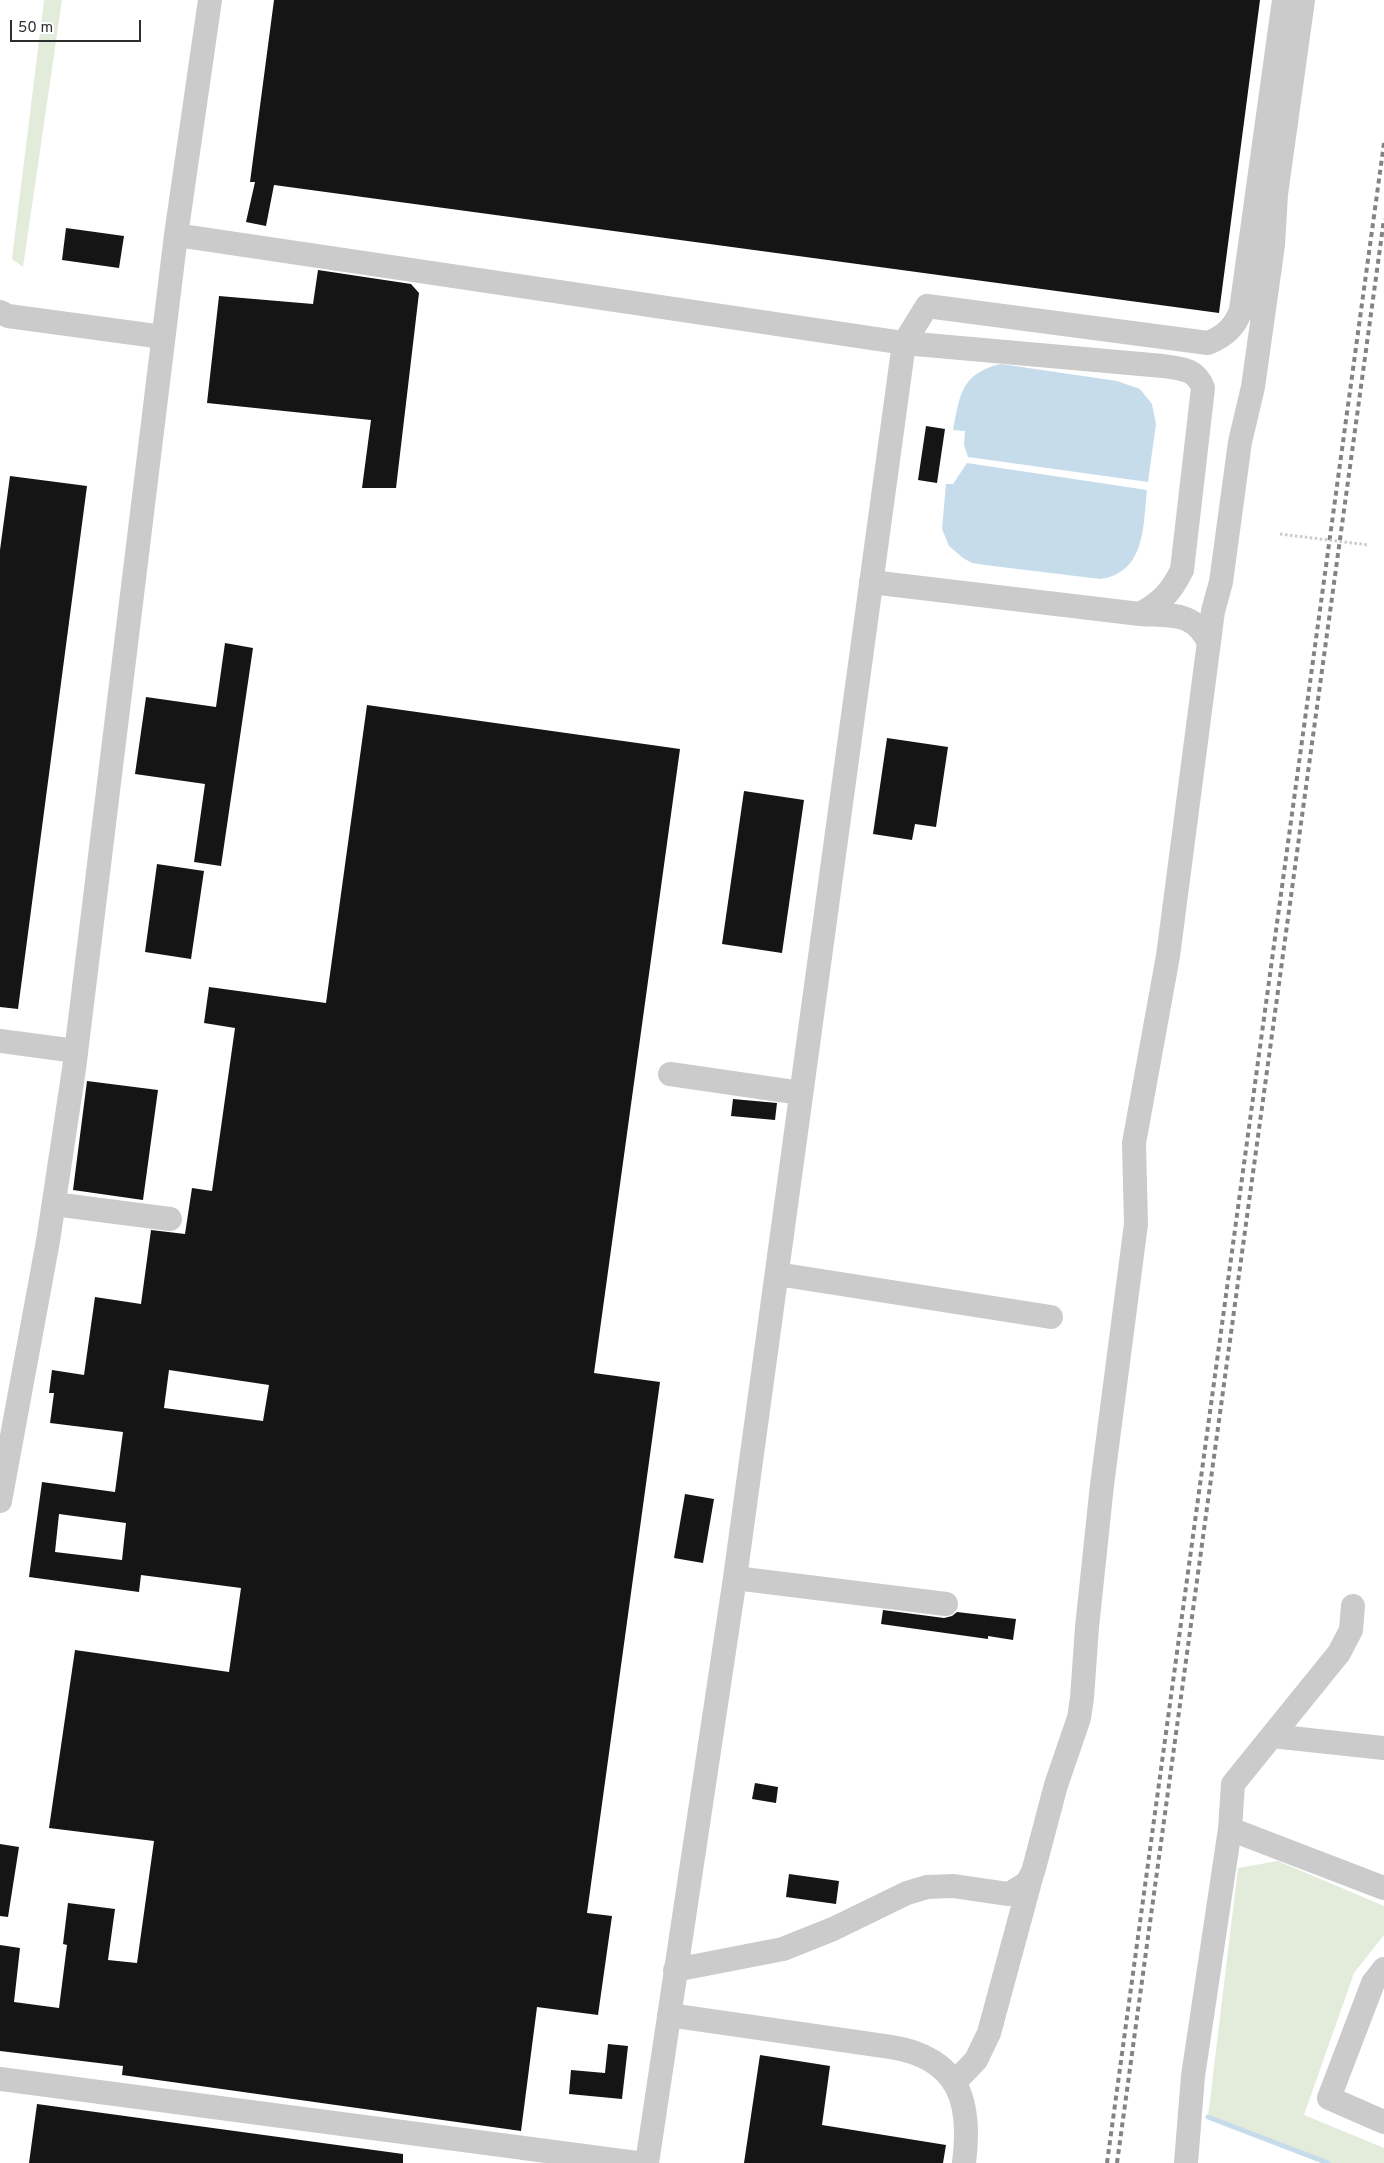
<!DOCTYPE html>
<html>
<head>
<meta charset="utf-8">
<style>
  body { margin:0 }
  #map { position:relative; width:1384px; height:2163px; overflow:hidden; background:#fff; font-family:Overpass,sans-serif }
  canvas { display:block }
  .scale { position:absolute; left:10px; top:20px; width:131px; height:22px; box-sizing:border-box; border:2px solid #2e2e2e; border-top:0; padding-left:6px; font-size:15px; line-height:18px; white-space:nowrap; color:#2e2e2e; -webkit-text-stroke:4px #fff; paint-order:stroke }
</style>
</head>
<body>
<div id="map">
<canvas width="1384" height="2163"></canvas>
<div class="scale">50 m</div>
</div>
<script>
const ctx = document.querySelector('canvas').getContext('2d');
ctx.lineJoin = 'round';
function fillPath(path, color) { ctx.fillStyle = color; ctx.fill(path, 'evenodd'); }
function trace(path, color, width, dash) { ctx.strokeStyle = color; ctx.lineWidth = width; ctx.lineCap = dash ? 'butt' : 'round'; ctx.setLineDash(dash || []); ctx.stroke(path); }
const green = new Path2D(`
  M44 0H62L23 267 12 259Z
  M1278 1861 1384 1906V1935L1354 1973 1304 2115 1384 2148V2163H1328L1208 2117 1238 1868Z`);
const water = new Path2D(`
  M1001 364 1117 381 1140 389 1152 404 1156 424 1148 482 968 457 964 445 965 431 953 430C960 395 961 373 1001 364Z
  M967 463 1147 490C1143 525 1146 573 1100 579L985 565 972 563 963 558 949 546 942 529 946 484H953Z`);
const stream = new Path2D(`
  M1208 2117 1328 2163`);
const building = new Path2D(`
  M274 0H1260L1219 313 274 185 266 226 246 222 255 182H250Z
  M66 228 124 236 119 268 62 260Z
  M318 270 411 284 419 293 396 488H362L371 420 207 403 219 296 313 304Z
  M926 426 945 429 937 483 918 480Z
  M10 476 87 486 18 1009 0 1007V550Z
  M225 643 253 648 221 866 194 862 205 784 135 774 146 697 216 707Z
  M367 705 680 749 594 1373 660 1382 587 1913 612 1916 598 2015 537 2007 521 2131 122 2075 123 2066 0 2051V1945L20 1948 14 2002 59 2008 67 1945 63 1944 68 1903 115 1909 108 1960 137 1963 154 1841 49 1828 75 1650 229 1672 241 1588 141 1575 139 1592 29 1577 42 1482 115 1492 123 1432 50 1423 54 1393H49L52 1370 84 1375 95 1297 141 1304 151 1230 185 1234 192 1188 212 1191 235 1028 204 1023 209 987 326 1003ZM169 1370 269 1385 263 1421 164 1408ZM59 1514 126 1523 122 1560 55 1552Z
  M887 738 948 747 936 827 915 824 912 840 873 834Z
  M744 791 804 800 782 953 722 944Z
  M157 864 204 871 191 959 145 952Z
  M87 1081 158 1090 143 1200 73 1190Z
  M733 1099 777 1103 775 1120 731 1116Z
  M685 1494 714 1499 703 1563 674 1558Z
  M883 1610 944 1618 952 1616 957 1612 1016 1619 1013 1640 988 1636V1639L881 1624Z
  M755 1783 778 1787 776 1803 752 1799Z
  M0 1844 19 1847 8 1917 0 1916Z
  M789 1874 839 1881 836 1904 786 1897Z
  M608 2044 628 2046 622 2099 569 2094 571 2070 605 2073Z
  M760 2055 830 2066 822 2125 946 2145 943 2163H744Z
  M37 2104 403 2154V2163H29Z`);
const minor = new Path2D(`
  M176 235 210 0
  M0 312 8 316 163 337
  M1140 614C1171 616 1194 611 1209 643
  M0 1041 76 1051
  M670 1074 801 1093
  M54 1204 170 1219
  M777 1274 1051 1317
  M0 1501 48 1241 74 1069 176 235 904 343 1163 366C1181 369 1196 368 1203 388L1182 570C1171 592 1162 602 1140 614L871 582
  M735 1578 946 1604
  M1272 1736 1384 1748
  M1230 1829 1384 1888
  M1384 1969 1373 1983 1329 2098 1384 2122
  M675 1970 783 1949 833 1929 907 1893 927 1887 954 1886 1009 1894 1027 1883 1033 1872 1056 1785 1079 1718 1082 1698 1087 1627 1102 1485 1136 1224 1134 1143 1168 956 1213 611 1221 582 1240 442 1253 387 1273 245 1276 194 1303 0
  M669 2015 891 2047C959 2058 972 2101 964 2163
  M0 2079 637 2163
  M954 2083 976 2060 989 2033 1032 1874
  M647 2163 735 1578 904 343 927 306 1208 343C1225 336 1235 327 1241 310L1284 0
  M1186 2163 1193 2076 1230 1829 1233 1784 1339 1653 1351 1630 1353 1606`);
const rail = new Path2D(`
  M1107 2163 1384 143
  M1117 2163 1384 219`);
const pathBridge = new Path2D(`
  M1280 534 1369 545`);
fillPath(green, '#e3ebdb');
fillPath(water, '#c7dceb');
trace(stream, '#c7dceb', 5);
fillPath(building, '#151515');
trace(minor, '#cbcbcb', 24);
trace(rail, '#838383', 4, [5, 4]);
trace(pathBridge, '#cbcbcb', 3, [2.5, 2.5]);
</script>
</body>
</html>
